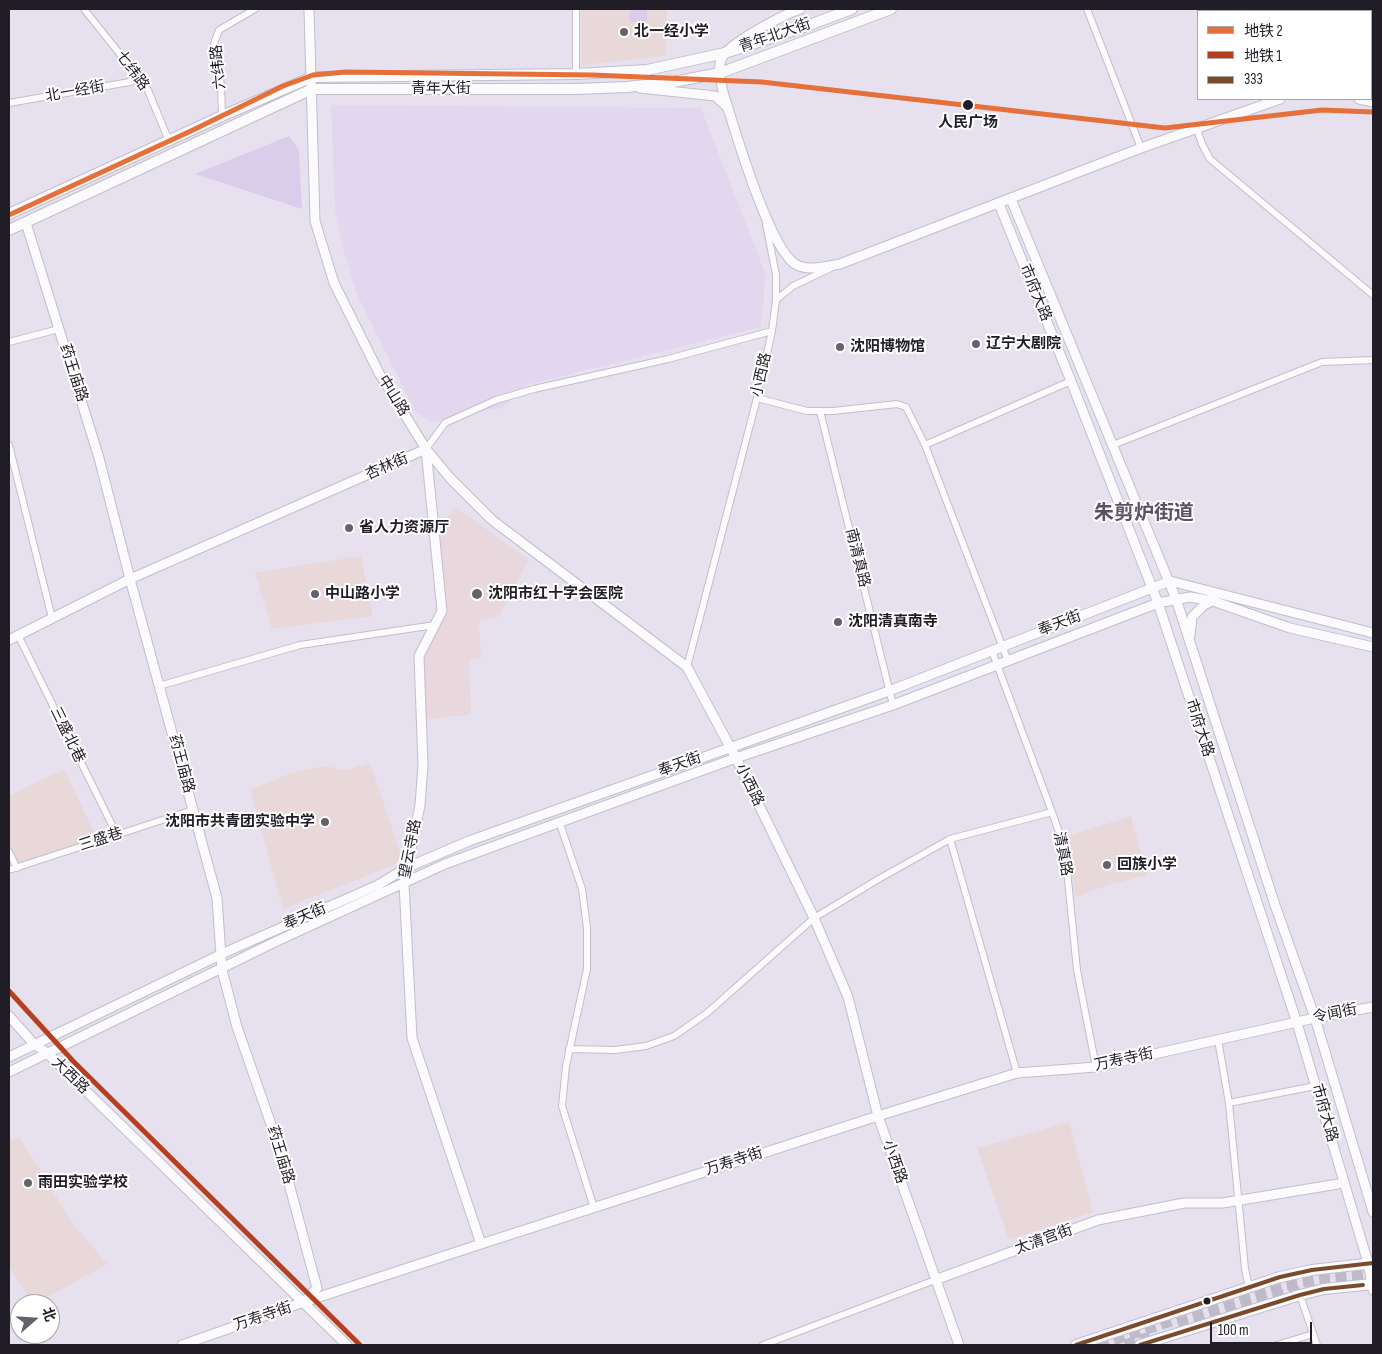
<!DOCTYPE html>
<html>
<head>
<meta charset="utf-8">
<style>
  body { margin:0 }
  #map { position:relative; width:1382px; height:1354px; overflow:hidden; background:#e7e1ef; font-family:"Sofia Sans Condensed","Noto Sans SC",sans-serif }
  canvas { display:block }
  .frame { position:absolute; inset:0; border:10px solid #211d26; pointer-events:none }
  .legend { position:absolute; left:1197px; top:10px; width:175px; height:90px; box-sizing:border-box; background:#fff; border:1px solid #a6a5a8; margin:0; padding:6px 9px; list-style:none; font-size:15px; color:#211d26 }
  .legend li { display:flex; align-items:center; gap:10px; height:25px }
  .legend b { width:25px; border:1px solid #a6a5a8 }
  .north { position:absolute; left:10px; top:1294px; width:50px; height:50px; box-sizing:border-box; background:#fff; border:1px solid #a6a5a8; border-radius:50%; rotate:71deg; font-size:14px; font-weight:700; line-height:20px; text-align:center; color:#211d26 }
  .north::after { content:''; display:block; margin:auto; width:18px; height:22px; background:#66626c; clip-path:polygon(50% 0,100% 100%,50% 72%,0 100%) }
  .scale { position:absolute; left:1210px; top:1322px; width:102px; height:22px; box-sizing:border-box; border:2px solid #211d26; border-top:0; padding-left:6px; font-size:15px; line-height:18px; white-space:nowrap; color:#211d26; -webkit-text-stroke:4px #fff; paint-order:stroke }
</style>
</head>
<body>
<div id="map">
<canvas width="1382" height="1354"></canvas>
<div class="frame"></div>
<ul class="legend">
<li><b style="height:6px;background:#e5703a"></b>地铁 2</li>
<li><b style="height:6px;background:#b63f1f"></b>地铁 1</li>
<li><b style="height:6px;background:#7a4b2a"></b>333</li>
</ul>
<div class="north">北</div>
<div class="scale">100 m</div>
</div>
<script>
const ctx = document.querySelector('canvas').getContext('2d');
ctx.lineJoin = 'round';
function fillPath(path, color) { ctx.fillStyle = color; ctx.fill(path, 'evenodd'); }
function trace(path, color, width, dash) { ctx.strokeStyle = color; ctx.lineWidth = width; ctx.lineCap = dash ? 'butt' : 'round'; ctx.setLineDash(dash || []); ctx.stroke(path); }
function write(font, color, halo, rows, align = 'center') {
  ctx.font = font + ' "Sofia Sans Condensed","Noto Sans SC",sans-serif'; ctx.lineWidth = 4; ctx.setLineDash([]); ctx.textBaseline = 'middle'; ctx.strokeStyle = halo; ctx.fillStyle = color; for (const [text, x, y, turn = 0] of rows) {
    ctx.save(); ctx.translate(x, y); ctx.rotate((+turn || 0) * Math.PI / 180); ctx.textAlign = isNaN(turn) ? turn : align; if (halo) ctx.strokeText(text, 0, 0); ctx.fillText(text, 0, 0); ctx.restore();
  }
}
const built = new Path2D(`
  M1307 9H1373V83L1371 82V11H1308Z
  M331 105 701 108 766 275 761 327 526 385 504 407 434 422 416 413 357 294 344 252 335 212Z`);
const education = new Path2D(`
  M581 9H667L666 56 582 65Z
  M361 556 373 616 272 629 255 573Z
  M370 763 401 855 394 865 283 909 250 790 291 773 325 766 346 770Z
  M64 769 97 839 17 866 9 848V796Z
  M1131 816 1147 875 1111 884 1081 895 1075 896 1066 837Z
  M1069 1122 1093 1212 1009 1240 977 1148Z
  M19 1137 74 1225 107 1264 36 1304H32L9 1266V1141Z`);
const medical = new Path2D(`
  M457 508 529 560 499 616 479 621 481 658 469 660 471 714 426 720 422 657 444 617 443 573 439 539V524Z`);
const green = new Path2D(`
  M630 9H647V22H630Z
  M289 136 299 150 302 209 195 174Z`);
const highwayTunnel = new Path2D(`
  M1179 1328 1281 1295 1300 1292
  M1098 1345 1271 1288 1321 1279 1373 1275
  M1125 1345 1150 1337`);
const street = new Path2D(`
  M84 9 147 88 169 141
  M1087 9 1141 148
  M576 74V9
  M9 103 141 80
  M222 116 221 85 214 44 219 30 255 9
  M1197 129 1202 144 1210 159 1373 295
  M776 300 793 286 831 268
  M9 342 59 329
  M757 398 807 411H833L897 404 906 407 925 445 1008 661
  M820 411 893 705
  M9 445 52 618
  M925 445 1071 381
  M1113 445 1322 362 1373 360
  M426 449 445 423 496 400 534 389 668 359 772 331
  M18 635 117 835
  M992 651 1052 812 1065 850 1077 970 1096 1067
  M687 667 757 398 772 331 776 300V275L766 224
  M159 686 300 645 435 625
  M559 821 582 889 587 928V969L566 1066 562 1106 594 1208
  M950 839 1017 1073
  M9 852 17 868
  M9 870 193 810
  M1218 1040 1229 1103 1245 1269 1249 1287
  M569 1049 615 1050 646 1046 674 1036 707 1013 814 918 877 880 950 839 1052 812
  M1229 1103 1310 1087
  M1300 1295 1317 1345
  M763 1345 935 1280
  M1277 1345 1313 1334`);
const secondary = new Path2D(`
  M309 9 315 221 334 283 379 373 426 449 450 478 492 520 687 667 736 758 814 918 848 997 878 1116 959 1345
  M800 9C783 15 729 43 722 58 717 68 721 82 723 92 734 127 768 246 795 264 808 272 827 266 840 264L1141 148 1280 99
  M1289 9 1290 11
  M640 88 715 96 727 107
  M1371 93 1373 94
  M1359 99 1373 102
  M1011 199 1176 599 1275 905 1315 1018 1373 1212
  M999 204 1071 381 1158 603 1297 1023 1368 1263 1373 1290
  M26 223 99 458 130 579 217 898 222 970 237 1027 280 1150 317 1288 304 1302
  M1190 635 1192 617 1204 605 1212 601
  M9 640 130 579 426 449 442 611 419 656 423 765 420 805 404 884 412 1038 481 1244
  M9 1016 34 1044 47 1053 347 1345
  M9 1057 226 952 378 885 406 868 469 841 889 691 1170 581 1373 633
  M9 1072 277 941 445 864 736 758 893 705 1158 603 1190 597 1213 601 1290 628 1373 647
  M935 1280 1098 1220 1184 1203H1223L1338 1184
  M182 1345 304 1302 481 1244 878 1116 1017 1073 1096 1067 1315 1018 1373 1007`);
const primary = new Path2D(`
  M9 214 222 116 312 77 576 74 647 70 725 53 804 27 852 9
  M9 230 312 89H576L627 87 673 82 720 73 891 9
  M1076 1345 1280 1277 1312 1270 1373 1263
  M1140 1345 1300 1295 1324 1289 1373 1284`);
const bus1 = new Path2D(`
  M1076 1345 1280 1277 1312 1270 1373 1263
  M1140 1345 1300 1295 1324 1289 1363 1285`);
const metro1 = new Path2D(`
  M9 215 193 130 283 86 313 75 346 72 593 75 762 82 1165 128 1322 110 1373 112`);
const metro2 = new Path2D(`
  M9 991 73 1061 360 1345`);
const markers = [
  [624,32,5,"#66626c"],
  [968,105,6,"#211d26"],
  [976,344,5,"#66626c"],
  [840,347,5,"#66626c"],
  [349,528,5,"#66626c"],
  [315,594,5,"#66626c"],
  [477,594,6,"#66626c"],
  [838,622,5,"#66626c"],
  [325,822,5,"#66626c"],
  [1107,865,5,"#66626c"],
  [28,1183,5,"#66626c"],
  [1207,1301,4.5,"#211d26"]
];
const poiNames = [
  ["北一经小学",634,32],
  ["辽宁大剧院",986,344],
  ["沈阳博物馆",850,347],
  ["省人力资源厅",359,528],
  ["中山路小学",325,594],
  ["沈阳市红十字会医院",488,594],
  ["沈阳清真南寺",848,622],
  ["沈阳市共青团实验中学",315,822,"right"],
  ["回族小学",1117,865],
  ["雨田实验学校",38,1183]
];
const streetNames = [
  ["青年北大街",775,36,-19],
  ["六纬路",219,67,-95],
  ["七纬路",132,71,54],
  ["青年大街",441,89],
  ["北一经街",75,92,-10],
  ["市府大路",1035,293,68],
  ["药王庙路",73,373,72],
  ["小西路",762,375,-77],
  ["中山路",393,396,58],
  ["杏林街",387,467,-24],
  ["南清真路",857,558,76],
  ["奉天街",1060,624,-21],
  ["市府大路",1199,728,72],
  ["三盛北巷",67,735,64],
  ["药王庙路",181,764,75],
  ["奉天街",680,765,-20],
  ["小西路",749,785,64],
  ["三盛巷",101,840,-18],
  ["望云寺路",411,849,-79],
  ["清真路",1062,854,79],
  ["奉天街",305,917,-24],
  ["令闻街",1335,1014,-11],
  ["万寿寺街",1124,1060,-12],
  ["大西路",70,1076,44],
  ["市府大路",1324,1113,74],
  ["药王庙路",280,1155,73],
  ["万寿寺街",734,1162,-18],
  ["小西路",894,1162,71],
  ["太清宫街",1044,1240,-20],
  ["万寿寺街",263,1317,-19]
];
const stopNames = [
  ["人民广场",968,123]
];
const districtNames = [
  ["朱剪炉街道",1144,514]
];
fillPath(built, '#e2d7ef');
fillPath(education, '#e8d8d9');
fillPath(medical, '#e9d7de');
fillPath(green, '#dacdec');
trace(highwayTunnel, '#bfbac7', 11, [11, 5.5]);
trace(street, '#c3beca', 8);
trace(secondary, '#c3beca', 11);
trace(primary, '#c3beca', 12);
trace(street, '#fbfafd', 6);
trace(secondary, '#fbfafd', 9);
trace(primary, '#fbfafd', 10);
trace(bus1, '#7a4b2a', 4);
trace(metro1, '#e5703a', 5);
trace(metro2, '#b63f1f', 5);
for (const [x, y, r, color] of markers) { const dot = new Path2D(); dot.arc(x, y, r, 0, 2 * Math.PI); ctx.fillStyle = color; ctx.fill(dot); trace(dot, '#fff', 2); }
write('bold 15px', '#211d26', '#fff', poiNames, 'left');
write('15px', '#211d26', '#fff', streetNames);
write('bold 15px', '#211d26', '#fff', stopNames);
write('bold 20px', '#5b5167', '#fff', districtNames);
</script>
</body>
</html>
